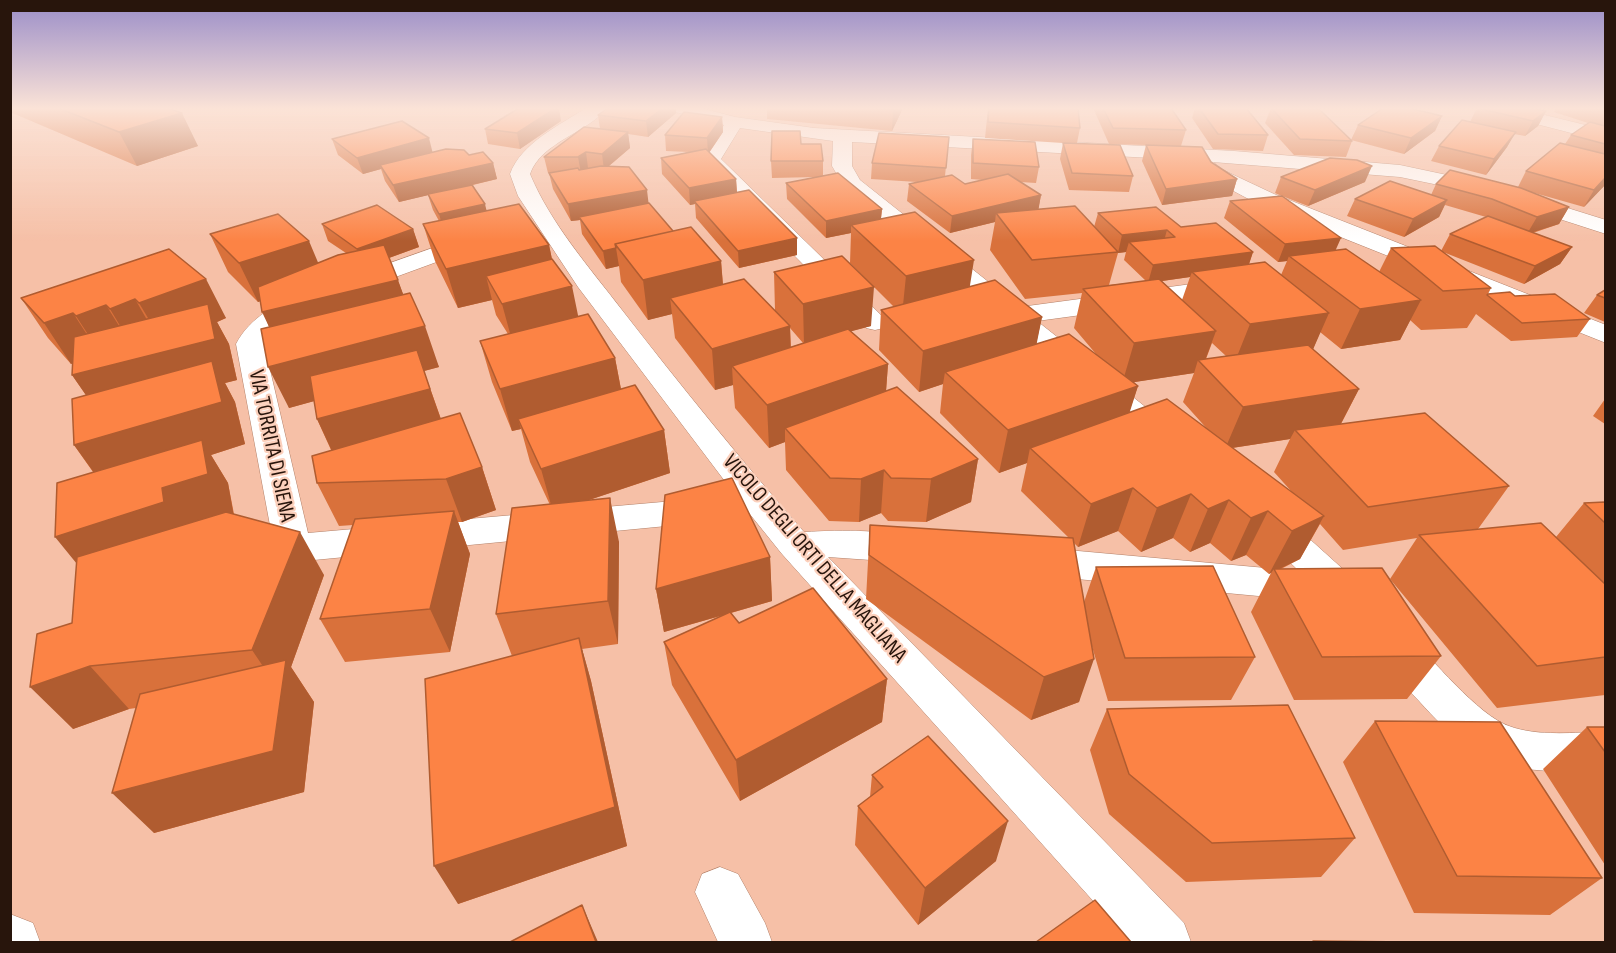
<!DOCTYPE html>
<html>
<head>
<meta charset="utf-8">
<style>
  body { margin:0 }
  #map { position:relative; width:1616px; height:953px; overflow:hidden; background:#f6c0a7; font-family:"Sofia Sans Condensed",sans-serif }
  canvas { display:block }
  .frame { position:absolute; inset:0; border:12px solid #28150c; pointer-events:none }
</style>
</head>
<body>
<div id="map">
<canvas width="1616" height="953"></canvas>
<div class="frame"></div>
</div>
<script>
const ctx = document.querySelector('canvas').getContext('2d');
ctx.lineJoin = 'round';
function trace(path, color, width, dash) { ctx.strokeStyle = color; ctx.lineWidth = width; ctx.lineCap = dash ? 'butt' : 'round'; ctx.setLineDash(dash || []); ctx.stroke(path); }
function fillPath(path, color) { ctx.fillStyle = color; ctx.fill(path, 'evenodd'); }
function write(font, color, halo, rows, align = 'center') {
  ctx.font = font + ' "Sofia Sans Condensed",sans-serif'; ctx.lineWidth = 4.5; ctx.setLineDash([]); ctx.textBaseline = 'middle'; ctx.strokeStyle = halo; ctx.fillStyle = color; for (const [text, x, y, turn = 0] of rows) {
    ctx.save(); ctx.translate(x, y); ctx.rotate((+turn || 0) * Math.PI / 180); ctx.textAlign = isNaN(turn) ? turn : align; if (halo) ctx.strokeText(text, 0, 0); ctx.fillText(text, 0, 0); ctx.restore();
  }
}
const minor = new Path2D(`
  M586 108H607C589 132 541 142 530 174 551 224 589 267 622 310 680 385 741 460 804 532 844 530 888 529 927 541L932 550 927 559 914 563 828 557 1184 923 1191 942H1130L782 554 749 513 578 287 518 196 510 174C521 143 560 125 586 108Z
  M672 108H701L735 117 814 128 1234 151 1400 165 1494 185 1606 220V234L1482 194 1400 177 1213 162 1223 170 1274 194 1606 325V343L1258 204 1209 178 1190 160 852 142V166L860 180 1020 307 1229 279 1238 282 1242 287 1238 292 1229 295 1037 321 1177 432 1182 439 1177 446 1166 449 1155 446 845 188 832 166 833 141 740 128 721 159 888 322 884 328 875 330 866 328 704 164 701 160 724 125 675 112Z
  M1487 108H1516L1606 130V142L1490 112Z
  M475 233 483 235 487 240 483 245 360 290 351 293 342 290 338 285 342 280Z
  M306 295 315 298 319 303C306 321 275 319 264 344L308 533 708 498 720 502 725 510 720 518 708 522 314 560 284 554 272 536 236 344C250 317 278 302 306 295Z
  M1271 512 1283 515 1365 589 1371 599 1365 609C1345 616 1340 611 1325 597L1312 601 1034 575 1021 571 1016 561 1021 551 1034 547 1299 571 1259 533 1254 524 1259 515Z
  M1393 628 1407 633C1430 657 1479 716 1509 726 1538 737 1575 732 1606 732V772C1512 771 1484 774 1419 701 1402 683 1384 665 1373 644L1379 633Z
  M720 867 738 874 765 923 772 942H718L695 892 702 874Z
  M10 914 33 923 40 942H10Z`);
const wall = new Path2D(`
  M10 108H167L198 146 137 166 10 112Z
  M767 108H903L892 131 767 119Z
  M988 108H1078L1080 128 1077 143 1133 176 1129 192 1069 190 1060 159 1063 143 985 138Z
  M1094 108H1171L1186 130 1181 146 1211 162 1237 179 1232 196 1162 205 1142 161 1146 145 1109 144 1094 110Z
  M1195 108H1246L1268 135 1263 151 1213 149 1192 118Z
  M1271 108 1352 141 1346 157 1294 155 1265 123Z
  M1477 108 1546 111 1538 126 1525 136 1514 134 1507 147 1486 175 1431 161 1439 146 1470 122Z
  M1556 108H1605V185L1584 207 1531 192 1569 207 1559 224 1533 233 1572 247 1560 264 1524 284 1443 252 1491 288 1488 294 1515 296 1590 319 1577 337 1511 341 1476 314 1467 328 1421 330 1410 320 1400 340 1341 349 1320 332 1313 349 1359 389 1341 424 1509 486 1478 529 1468 530 1556 537 1584 503 1605 502V695L1497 708 1390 579 1417 538 1343 550 1320 524 1300 559 1281 569 1441 656 1407 699 1294 700 1251 612 1271 573 1269 574 1246 555 1231 561 1210 543 1190 552 1173 538 1141 552 1118 531 1078 547 1074 543 1084 602 1096 567 1255 657 1231 700 1108 701 1091 643 1079 702 1031 720 866 599 870 525 1069 538 1021 491 1027 463 999 473 940 413 943 384 919 392 879 350 881 310 894 307 850 263 851 233 826 238 787 199 786 183 816 177 772 178 771 161 801 144 823 161V176L882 209 881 219 970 287 1042 317 1036 344 1096 354 1074 328 1082 293 1025 299 990 250 995 222 950 233 907 201 909 184 917 182 871 179 872 163 949 137 945 176 965 184 983 180 971 179V155L973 139 1039 167 1036 183 1020 182 1041 195 1038 210 1094 227 1098 213 1181 227 1253 252 1249 264 1281 275 1287 261 1278 262 1224 218 1230 201 1282 196 1275 193 1281 177 1365 182 1308 206 1282 196 1336 250 1379 272 1391 248 1441 251 1450 234 1486 217 1445 205 1439 217 1404 237 1347 216 1355 199 1431 195 1436 184 1518 187 1526 171 1565 144 1571 135 1588 123 1554 112ZM1126 252 1124 260 1146 281 1109 285 1118 253ZM1190 277 1182 300 1162 281ZM1212 343 1226 356 1206 359ZM1194 373 1183 402 1209 431 1129 412 1138 386 1134 382ZM1290 439 1274 472 1292 492 1232 448Z
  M676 113 648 137 628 134 630 148 608 167 649 203 673 231 721 261 723 284 775 311 774 272 871 326 851 331 888 364 886 391 978 459 971 502 926 522 888 521 881 513 859 522 829 521 786 470 785 442 769 448 735 408 733 385 715 390 675 338 672 314 648 320 621 282 619 266 606 269 582 234 580 220 571 221 553 189 549 173H551H548L544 157 600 129 598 115ZM790 328 803 343 791 347Z
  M1442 116 1435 131 1404 154 1351 140 1358 125Z
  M722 117 723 132 709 153 736 179 737 192 797 255 739 268 696 218 695 204 690 205 662 174 661 158 689 152 666 151 665 135Z
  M561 121 520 149 488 144 485 129Z
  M332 139 433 152 469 155 493 163 497 179 473 185 487 211 549 245 552 259 578 317 615 358 621 389 664 430 670 473 586 501 619 542 618 644 582 649 591 681 627 846 458 904 512 656 496 614 550 505 530 462 521 429 512 431 492 382 480 341 508 334 496 315 492 300 458 308 435 261 423 224 439 221 433 210 428 195 399 202 385 181 381 169 363 174 338 155Z
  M322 224 413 229 419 247 389 258 403 294 439 367 424 371 441 419 482 467 496 510 462 522H458L470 554 450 652 345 662 320 619 353 525 339 526 317 483 331 450 317 419 314 401 289 408 269 327 260 301 258 302 228 272 210 234 318 263 346 253 328 241Z
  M169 249 226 318 217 322 229 344 237 380 225 383 235 402 245 444 211 455 228 483 234 514 324 575 291 667 314 702 304 792 154 833 136 708 129 709 73 729 72 623 93 472 74 445 86 395 72 375 73 363 71 364 48 338 21 298Z
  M1605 290V322L1584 313 1597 295Z
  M1605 399V424L1593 416Z
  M770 557 772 601 731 613 739 623 887 679 882 722 740 801 672 685 664 642 724 615 664 632 656 589Z
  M1107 709 1355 838 1321 877 1186 882 1109 814 1090 750Z
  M1375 721 1602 878 1550 915 1414 913 1343 762Z
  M1587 727H1605V865L1543 769Z
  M872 775 996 861 918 925 855 845 858 806 870 797Z`);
const shadedWall = new Path2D(`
  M556 108H559L561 121 520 149 517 133Z
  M663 108H676V113L648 137 646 121Z
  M894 108H903L892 131 893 110Z
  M1546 111 1538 126 1525 136 1533 121Z
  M182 113 198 146 137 166 119 132Z
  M1442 116 1435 131 1404 154 1411 138Z
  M722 117 723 132 708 154 707 138Z
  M628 132 630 148 604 170 602 154Z
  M1516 132 1507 147 1486 175 1494 159Z
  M429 138 433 154 380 165 381 169 363 174 357 158Z
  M586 152 588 168 581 173 578 157Z
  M493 163 497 179 399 202 393 185Z
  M1372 166 1365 182 1308 206 1315 190Z
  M1605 178V185L1584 207 1594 190Z
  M736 179 737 195 694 201 695 204 690 205 689 188Z
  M1237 179 1232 196 1162 205 1166 189Z
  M647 190 649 207 579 217 580 220 571 221 568 204Z
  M1041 195 1038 212 996 213 995 222 950 233 952 216Z
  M1447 200 1439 217 1404 237 1413 219Z
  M485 204 489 221 444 231 439 214Z
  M1569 207 1559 224 1527 234 1537 217Z
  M882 209 880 226 851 225V233L826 238V221Z
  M413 229 419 247 364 267 357 249Z
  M1167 230 1162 248 1129 242 1126 252 1118 253 1122 235Z
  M797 238V255L739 268 738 251Z
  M1341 238 1333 256H1289L1287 261 1278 262 1285 244Z
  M309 241 325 279 258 302 239 263Z
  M549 245 557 284 486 276 492 300 458 308 446 269Z
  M1572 247 1560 264 1524 284 1535 266Z
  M616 248 619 266 606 269 603 251Z
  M1253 252 1247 270 1192 272 1190 277 1148 283 1153 265Z
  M974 260 968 298 902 315 906 276Z
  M721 261 724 300 670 298 672 314 648 320 643 280Z
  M206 279 226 318 217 322 229 344 237 380 225 383 235 402 245 444 211 455 228 483 234 517 90 580 55 537 105 488 74 445 101 417 72 375 163 343 139 303Z
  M398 280 412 319 281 352 262 312Z
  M572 286 580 325 513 344 502 304Z
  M874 287 871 326 804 344 803 304Z
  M135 299 158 339 134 349 110 309Z
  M1421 300 1400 340 1341 349 1360 309Z
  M106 305 131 345 102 356 76 316Z
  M73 313 99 353 71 364 44 323Z
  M1329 313 1311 354 1234 364 1250 324Z
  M1042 317 1034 357 945 372 943 384 919 392 923 351Z
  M425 326 439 367 424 371 445 431 337 462 317 419 424 371 289 408 268 367Z
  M790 326 791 367 732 366 733 385 715 390 712 349Z
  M1216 331 1203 366 1198 360 1194 373 1122 384 1134 343Z
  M615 358 623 400 518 419 521 429 512 431 500 389Z
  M888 364 885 405 785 428V442L769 448 767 405Z
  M1138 386 1125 427 1030 448 1027 463 999 473 1008 430Z
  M1359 389 1337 431 1295 430 1290 439 1225 449 1243 407Z
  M664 430 670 473 553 512 541 469Z
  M978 459 971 502 926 522 931 479Z
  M482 467 496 510 462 522 446 479Z
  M884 470 881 513 859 522 861 479Z
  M1133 488 1118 531 1078 547 1091 504Z
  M1191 494 1173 538 1141 552 1157 508Z
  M610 498 619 542 618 644 608 601Z
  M1229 500 1210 543 1190 552 1208 509Z
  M454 511 470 554 450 652 430 609Z
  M1268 511 1246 555 1231 561 1251 518Z
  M1324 516 1300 559 1275 571 1274 569 1271 573 1269 574 1292 531Z
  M300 532 324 575 291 667 314 702 304 792 154 833 112 793 281 693 252 650Z
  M770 557 772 601 664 632 656 589Z
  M579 638 591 681 627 846 458 904 434 866Z
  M1094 659 1079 702 1031 720 1044 677Z
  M90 666 129 709 73 729 30 687Z
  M887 679 882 722 740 801 736 760Z
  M1008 821 996 861 918 925 925 888Z
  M582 905 598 942H596Z`);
const building = new Path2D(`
  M58 108H167L182 113 119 132Z
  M519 108H556L517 133 485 129Z
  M608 108H663L646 121 598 115Z
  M869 108H894L893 110Z
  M989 108H1078L1080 128 988 122Z
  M1103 108H1171L1186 130 1113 128Z
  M1199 108H1246L1268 135 1218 134Z
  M1271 108 1319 109 1352 141 1300 139Z
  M1383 108H1409L1442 116 1411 138 1358 125Z
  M1477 108H1532L1546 111 1533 121Z
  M1595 108H1605V111Z
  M684 112 722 117 707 138 665 135Z
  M1462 120 1516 132 1494 159 1439 146Z
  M402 121 429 138 357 158 332 139Z
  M1590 122 1605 126V144L1571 135Z
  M584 127 628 132 602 154 586 152 578 157H544Z
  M772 131H800L801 144H821L823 161H771Z
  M879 133 949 137 946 168 872 163Z
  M973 139 1035 142 1039 167 973 163Z
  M1063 143 1120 145 1133 176 1072 173Z
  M1560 143 1605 154V178L1594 190 1526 171Z
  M1146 145 1202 147 1211 162 1237 179 1166 189Z
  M446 149 464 150 469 155 483 152 493 163 393 185 380 165Z
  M706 149 736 179 689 188 661 158Z
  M1330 158 1357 160 1372 166 1315 190 1281 177Z
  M601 166 629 167 647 190 568 204 549 173 578 168 579 170Z
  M1450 170 1521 188 1569 207 1537 217 1492 199 1436 184Z
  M838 173 882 209 826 221 786 183Z
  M1008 174 1041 195 952 216 909 184 952 175 965 184Z
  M1390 181 1447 200 1413 219 1355 199Z
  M472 185 485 204 439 214 428 194Z
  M749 190 797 238 738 251 694 201Z
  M1282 196 1341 238 1285 244 1230 201Z
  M649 203 673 231 615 244 616 248 603 251 579 217Z
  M519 204 549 245 446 269 423 224Z
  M377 205 413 229 357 249 322 224Z
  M1075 206 1118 252 1032 260 996 213Z
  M1156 207 1181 227 1216 223 1253 252 1153 265 1129 242 1175 237 1167 230 1122 235 1098 213Z
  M915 212 974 260 906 276 851 225Z
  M278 214 309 241 239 263 210 234Z
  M1488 216 1572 247 1535 266 1450 234Z
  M691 227 721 261 643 280 615 244Z
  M384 245 398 280 262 312 258 287 338 255Z
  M1435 246 1491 288 1443 291 1391 248Z
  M169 249 206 279 139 303 135 299 110 309 106 305 76 316 73 313 44 323 21 298Z
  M1346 249 1421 300 1360 309 1289 256Z
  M842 256 874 287 803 304 774 272Z
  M552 259 572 286 502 304 486 276Z
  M1265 262 1329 313 1250 324 1192 272Z
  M744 279 790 326 712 349 670 298Z
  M1159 279 1216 331 1134 343 1083 289Z
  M995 280 1042 317 923 351 881 310Z
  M1605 290V298L1597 295Z
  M1510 292 1515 296 1555 294 1590 319 1522 323 1487 295 1488 294Z
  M410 293 425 326 268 367 261 329Z
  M208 304 215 339 72 375 74 337Z
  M588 314 615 358 500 389 480 341Z
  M848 329 888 364 767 405 732 366Z
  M1069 334 1138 386 1008 430 945 372Z
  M1308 345 1359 389 1243 407 1198 360Z
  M417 350 430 389 317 419 310 376Z
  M212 361 222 402 74 445 72 399Z
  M635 385 664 430 541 469 518 419Z
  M897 387 978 459 931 479 891 478 884 470 861 479 830 478 785 428Z
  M1167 399 1324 516 1292 531 1268 511 1251 518 1229 500 1208 509 1191 494 1157 508 1133 488 1091 504 1030 448Z
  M460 413 482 467 446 479 317 483 312 456Z
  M1425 413 1509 486 1368 507 1295 430Z
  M202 440 208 474 162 488 164 502 55 537 57 483Z
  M732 478 770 557 656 589 665 495Z
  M610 498 608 601 496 614 512 508Z
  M1605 502V523L1584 503Z
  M454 511 430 609 320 619 355 519Z
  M226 512 300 532 252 650 90 666 30 687 37 634 72 623 77 557Z
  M1541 523 1605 584V657L1537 666 1419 535Z
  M870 525 1073 538 1094 659 1044 677 869 555Z
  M1213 566 1255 657 1125 658 1096 567Z
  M1382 568 1441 656 1322 657 1274 569Z
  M813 588 887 679 736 760 664 642 730 612 739 623Z
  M579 638 615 807 434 866 425 679Z
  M286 660 273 751 112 793 140 694Z
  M1288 705 1355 838 1212 843 1129 774 1107 709Z
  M1375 721 1500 722 1602 878 1457 876Z
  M1587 727H1605V752Z
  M928 736 1008 821 925 888 858 806 883 787 872 775Z
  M1095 900 1131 942H1036Z
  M582 905 596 942H510Z
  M1313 941 1412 942H1314Z`);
const streetNames = [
  ["VIA TORRITA DI SIENA",271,446,78],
  ["VICOLO DEGLI ORTI DELLA MAGLIANA",814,559,49]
];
trace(minor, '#b28069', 1);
fillPath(minor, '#fff');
fillPath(wall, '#d9713b');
fillPath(shadedWall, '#b05c30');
fillPath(building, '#fc8345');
trace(building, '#b05c30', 1.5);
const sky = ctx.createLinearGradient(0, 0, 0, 241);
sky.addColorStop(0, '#9a8dc8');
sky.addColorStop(0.45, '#fbe3d7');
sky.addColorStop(1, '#fbe3d700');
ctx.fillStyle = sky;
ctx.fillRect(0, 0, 1616, 241);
write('22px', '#28150c', '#fcd0bc', streetNames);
</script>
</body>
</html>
